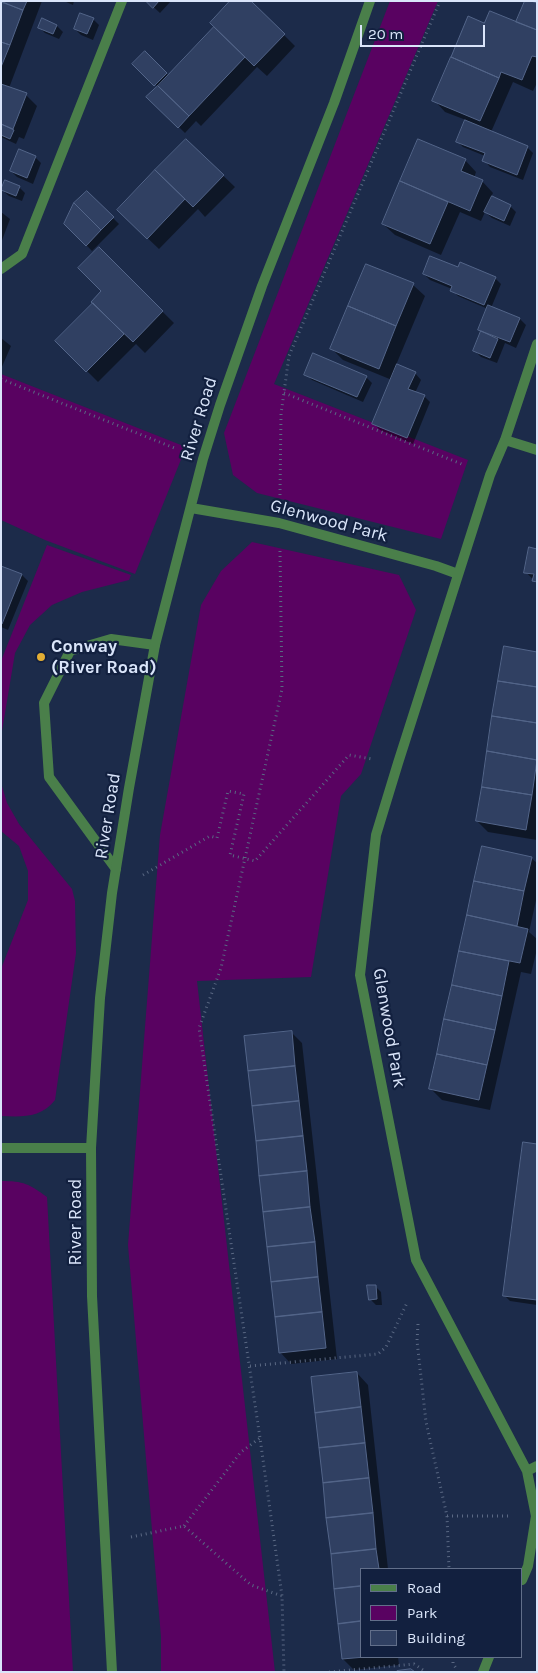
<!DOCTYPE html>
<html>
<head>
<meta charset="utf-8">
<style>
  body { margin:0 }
  #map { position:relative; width:538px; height:1673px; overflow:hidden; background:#1c2b4a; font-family:Karla,sans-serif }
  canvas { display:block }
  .frame { position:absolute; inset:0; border:2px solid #dae5fa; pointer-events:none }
  .legend { position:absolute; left:360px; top:1568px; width:162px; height:90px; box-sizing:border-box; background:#12203f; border:1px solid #626f8a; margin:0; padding:6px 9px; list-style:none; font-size:15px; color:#dae5fa }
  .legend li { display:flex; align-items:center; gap:10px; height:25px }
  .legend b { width:25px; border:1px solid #626f8a }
  .scale { position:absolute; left:360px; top:25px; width:125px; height:22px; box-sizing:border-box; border:2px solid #dae5fa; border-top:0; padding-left:6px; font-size:15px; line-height:18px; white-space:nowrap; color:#dae5fa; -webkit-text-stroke:4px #12203f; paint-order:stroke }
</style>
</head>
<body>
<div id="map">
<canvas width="538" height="1673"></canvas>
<div class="frame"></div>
<ul class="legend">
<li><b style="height:6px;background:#4a7f4a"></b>Road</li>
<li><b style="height:14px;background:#590261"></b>Park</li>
<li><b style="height:14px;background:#304062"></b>Building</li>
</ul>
<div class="scale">20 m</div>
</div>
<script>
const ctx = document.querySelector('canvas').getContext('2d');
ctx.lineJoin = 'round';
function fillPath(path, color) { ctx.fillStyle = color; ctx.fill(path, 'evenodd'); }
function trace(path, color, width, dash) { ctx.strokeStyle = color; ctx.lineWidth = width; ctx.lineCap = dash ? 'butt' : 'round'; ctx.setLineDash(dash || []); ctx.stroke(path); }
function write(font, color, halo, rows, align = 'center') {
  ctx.font = font + ' Karla,sans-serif'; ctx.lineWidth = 4.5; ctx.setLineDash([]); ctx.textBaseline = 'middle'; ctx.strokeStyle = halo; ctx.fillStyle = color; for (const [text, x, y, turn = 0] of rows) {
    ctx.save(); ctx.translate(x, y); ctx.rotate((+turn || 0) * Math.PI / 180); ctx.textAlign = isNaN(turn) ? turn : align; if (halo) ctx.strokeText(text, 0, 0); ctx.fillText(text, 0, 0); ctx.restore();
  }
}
const green = new Path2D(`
  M390 1H438L274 384 468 460 441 539 257 493 233 475 224 433Z
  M1 374 186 447 135 574 45 540 1 520Z
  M252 542 399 575 416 610 361 774 341 796 311 977 197 981 275 1672H161V1637L128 1245 160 835 201 605 221 571Z
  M47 545 131 575 129 580 82 592 52 605 30 625 15 653 1 737V661Z
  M1 783 7 803 19 824 72 889 75 901 76 953 55 1100C41 1118 22 1117 1 1116V969L28 900V871L19 846 1 831Z
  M1 1181C24 1181 29 1184 47 1197L73 1672H1Z`);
const shadow = new Path2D(`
  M1 1H42L9 88 26 95 37 106 24 139 19 137 16 144 1 137Z
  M64 1H74L73 5Z
  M147 1H171L160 13Z
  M526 1H537V83L533 91 513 82 491 132 527 147 533 153 523 180 490 167 484 160 485 156 463 147 457 141 466 120 445 112 434 100 485 24 521 25Z
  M93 19 99 25 93 40 81 35 75 29Z
  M42 20 57 26 63 32 59 39 45 33 39 27Z
  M215 27 284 35 295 46 267 76 257 67 201 126 196 121 185 133 148 97 158 87 134 64 145 53 169 76Z
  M186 140 235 187 205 217 198 209 159 249 118 210Z
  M418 141 465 160 476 172 474 178 482 181 493 193 491 197 510 206 516 212 510 226 492 218 485 212 481 221 460 212 441 255 395 235 383 224Z
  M35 157 41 163 33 184 17 177 11 171Z
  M19 187 25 193 22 201 9 196 2 190Z
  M87 192 119 224 92 251 66 224Z
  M1 212 10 219 1 243Z
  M99 249 174 323 145 353 136 344 98 382 57 341 95 303 103 291Z
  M458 269 495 278 501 284 491 308 520 319 526 325 516 348 505 343 497 363 481 357 475 351 482 332 480 330 488 309 458 296 452 290V289L430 280 424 274Z
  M413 285 425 296 396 365 415 373 421 380 415 393 424 396 430 402 413 444 380 430 374 424 392 380 343 360 332 349Z
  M1 338 11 346 1 369Z
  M306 374 366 377 372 383 363 402 312 380Z
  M537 550V584L526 572Z
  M1 567 22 575 28 581 8 630 1 627Z
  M537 653V840L488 832 477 821Z
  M483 848 531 858 537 863V896L529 932 537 939V949L531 974 521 972 490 1110 442 1100 431 1089Z
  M291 1032 302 1043 337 1359 291 1364 280 1352Z
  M537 1145V1305L510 1301 504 1295Z
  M375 1286 381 1292 382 1305H376L370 1299Z
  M357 1373 368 1385 388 1569H362V1657H398L399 1665 354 1670 343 1659Z`);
const building = new Path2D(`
  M1 1H27L23 10Z
  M146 1H159L153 8Z
  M230 1H251L285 34 254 66 210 23Z
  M525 1H531L537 3V30L516 22Z
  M1 2 23 10 10 45 1 42Z
  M490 11 537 30V57L532 56 522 80 501 72 499 78 451 57 468 16 484 23Z
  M80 13 94 18 87 34 74 29Z
  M42 18 57 25 53 34 38 28Z
  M214 27 245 57 189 116 158 86Z
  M1 42 10 45 1 67Z
  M145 51 167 73 154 86 132 64Z
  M451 57 499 78 480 121 432 101Z
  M1 84 27 93 13 129 1 124Z
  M158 86 189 116 178 128 146 97Z
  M465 120 528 146 517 175 482 161 485 153 456 142Z
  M1 124 14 130 10 139 1 135Z
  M186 139 224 175 193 207 155 170Z
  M418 139 466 159 461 171 483 180 470 211 400 181Z
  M19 149 36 156 27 178 10 171Z
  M155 170 185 199 147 239 117 210Z
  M5 180 20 186 16 196 1 190Z
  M400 181 448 202 430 244 382 224Z
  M87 191 114 217 101 230 74 203Z
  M492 196 511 205 504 221 484 212Z
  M74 203 101 230 86 246 64 224Z
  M99 247 163 311 133 342 91 302 101 291 78 268Z
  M430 256 458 267 460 262 496 277 484 305 450 291 452 286 423 274Z
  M366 264 414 283 396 326 348 306Z
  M93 303 124 334 86 372 55 341Z
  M488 305 520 318 510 342 478 330Z
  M348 306 396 326 379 369 330 349Z
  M481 331 498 339 490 358 473 351Z
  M313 353 367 376 357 397 304 375Z
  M397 364 416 372 408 389 425 395 407 438 372 424Z
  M529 547 537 549V582L532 581 534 574 524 573Z
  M1 566 22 574 2 624H1Z
  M504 646 537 652V687L498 681Z
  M498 681 537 687V723L492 716Z
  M492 716 537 723V760L487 751Z
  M487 751 537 760 532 795 482 787Z
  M482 787 532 795 526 830 476 821Z
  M482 846 532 857 524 891 474 881Z
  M474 881 524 891 517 926 467 915Z
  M467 915 528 929 520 963 459 951Z
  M459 951 509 961 502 996 452 985Z
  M452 985 502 996 495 1030 444 1019Z
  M444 1019 495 1030 487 1065 437 1054Z
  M292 1031 295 1066 248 1071 244 1036Z
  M437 1054 487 1065 479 1100 429 1089Z
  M295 1066 299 1101 252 1106 248 1071Z
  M299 1101 303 1136 256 1141 252 1106Z
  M303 1136 307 1171 259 1176 256 1141Z
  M523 1142 537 1144V1300L503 1296Z
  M307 1171 310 1207 263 1212 259 1176Z
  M310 1207 315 1242 267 1247 263 1212Z
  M315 1242 318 1277 271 1282 267 1247Z
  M318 1277 322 1312 275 1317 271 1282Z
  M367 1285H376L377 1299 369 1300Z
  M322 1312 326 1348 279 1353 275 1317Z
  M357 1372 361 1407 315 1413 311 1377Z
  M361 1407 365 1443 319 1448 315 1413Z
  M365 1443 369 1478 323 1483 319 1448Z
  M369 1478 373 1513 326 1518 323 1483Z
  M373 1513 376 1549 331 1554 326 1518Z
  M376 1549 379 1569H362V1586L334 1589 331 1554Z
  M362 1586V1621L338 1624 334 1589Z
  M362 1621V1657H365L342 1659 338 1624Z
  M411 1669 415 1672H397V1671Z`);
const path = new Path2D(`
  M1 379 177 449
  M284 393 464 465
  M280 495 281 414 289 356 440 1
  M280 551 282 689 221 968 199 1028 260 1438 282 1596 284 1672
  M143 875 210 836 217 838 228 791 244 794 230 855 255 861 349 755 372 759
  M418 1324 417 1341 426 1422 447 1516 449 1569
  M250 1366 378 1354 386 1347 407 1303
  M447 1516H508
  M184 1526 241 1452 260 1438
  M131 1537 184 1526 251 1585 282 1596
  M453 1657V1664L456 1668
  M329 1672 414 1664 426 1672`);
const lane = new Path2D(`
  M1 269 22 254 122 1
  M116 869 49 777 44 703 70 651 111 639 155 645`);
const street = new Path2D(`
  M505 440 537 450
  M191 508 279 523 436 566 458 574
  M1 1148H91
  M527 1471 537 1466
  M522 1580 528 1566 536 1516 527 1471 416 1260 360 975 376 835 398 763 490 475 505 440 537 344
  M112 1672 92 1296 91 1148 100 998 112 893 129 788 155 645 203 459 220 405 262 286 334 103 370 1
  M483 1672 489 1657`);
const markers = [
  [41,657,5,"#e3ae34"]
];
const streetNames = [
  ["River Road",199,419,-73],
  ["Glenwood Park",329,521,15],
  ["River Road",108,816,-81],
  ["Glenwood Park",389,1028,80],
  ["River Road",76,1222,-90]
];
const poiNames = [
  ["Conway",51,647],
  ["(River Road)",51,668]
];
fillPath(green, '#590261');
fillPath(shadow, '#0007');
fillPath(building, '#304062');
trace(building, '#536589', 1);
trace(path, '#5a6883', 3, [1, 4]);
trace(lane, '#4a7f4a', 10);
trace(street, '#4a7f4a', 10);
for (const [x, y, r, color] of markers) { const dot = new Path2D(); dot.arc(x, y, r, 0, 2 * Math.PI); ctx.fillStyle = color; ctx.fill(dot); trace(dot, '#12203f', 2); }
write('18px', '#dae5fa', '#12203f', streetNames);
write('bold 18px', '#dae5fa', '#12203f', poiNames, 'left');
</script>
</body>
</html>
